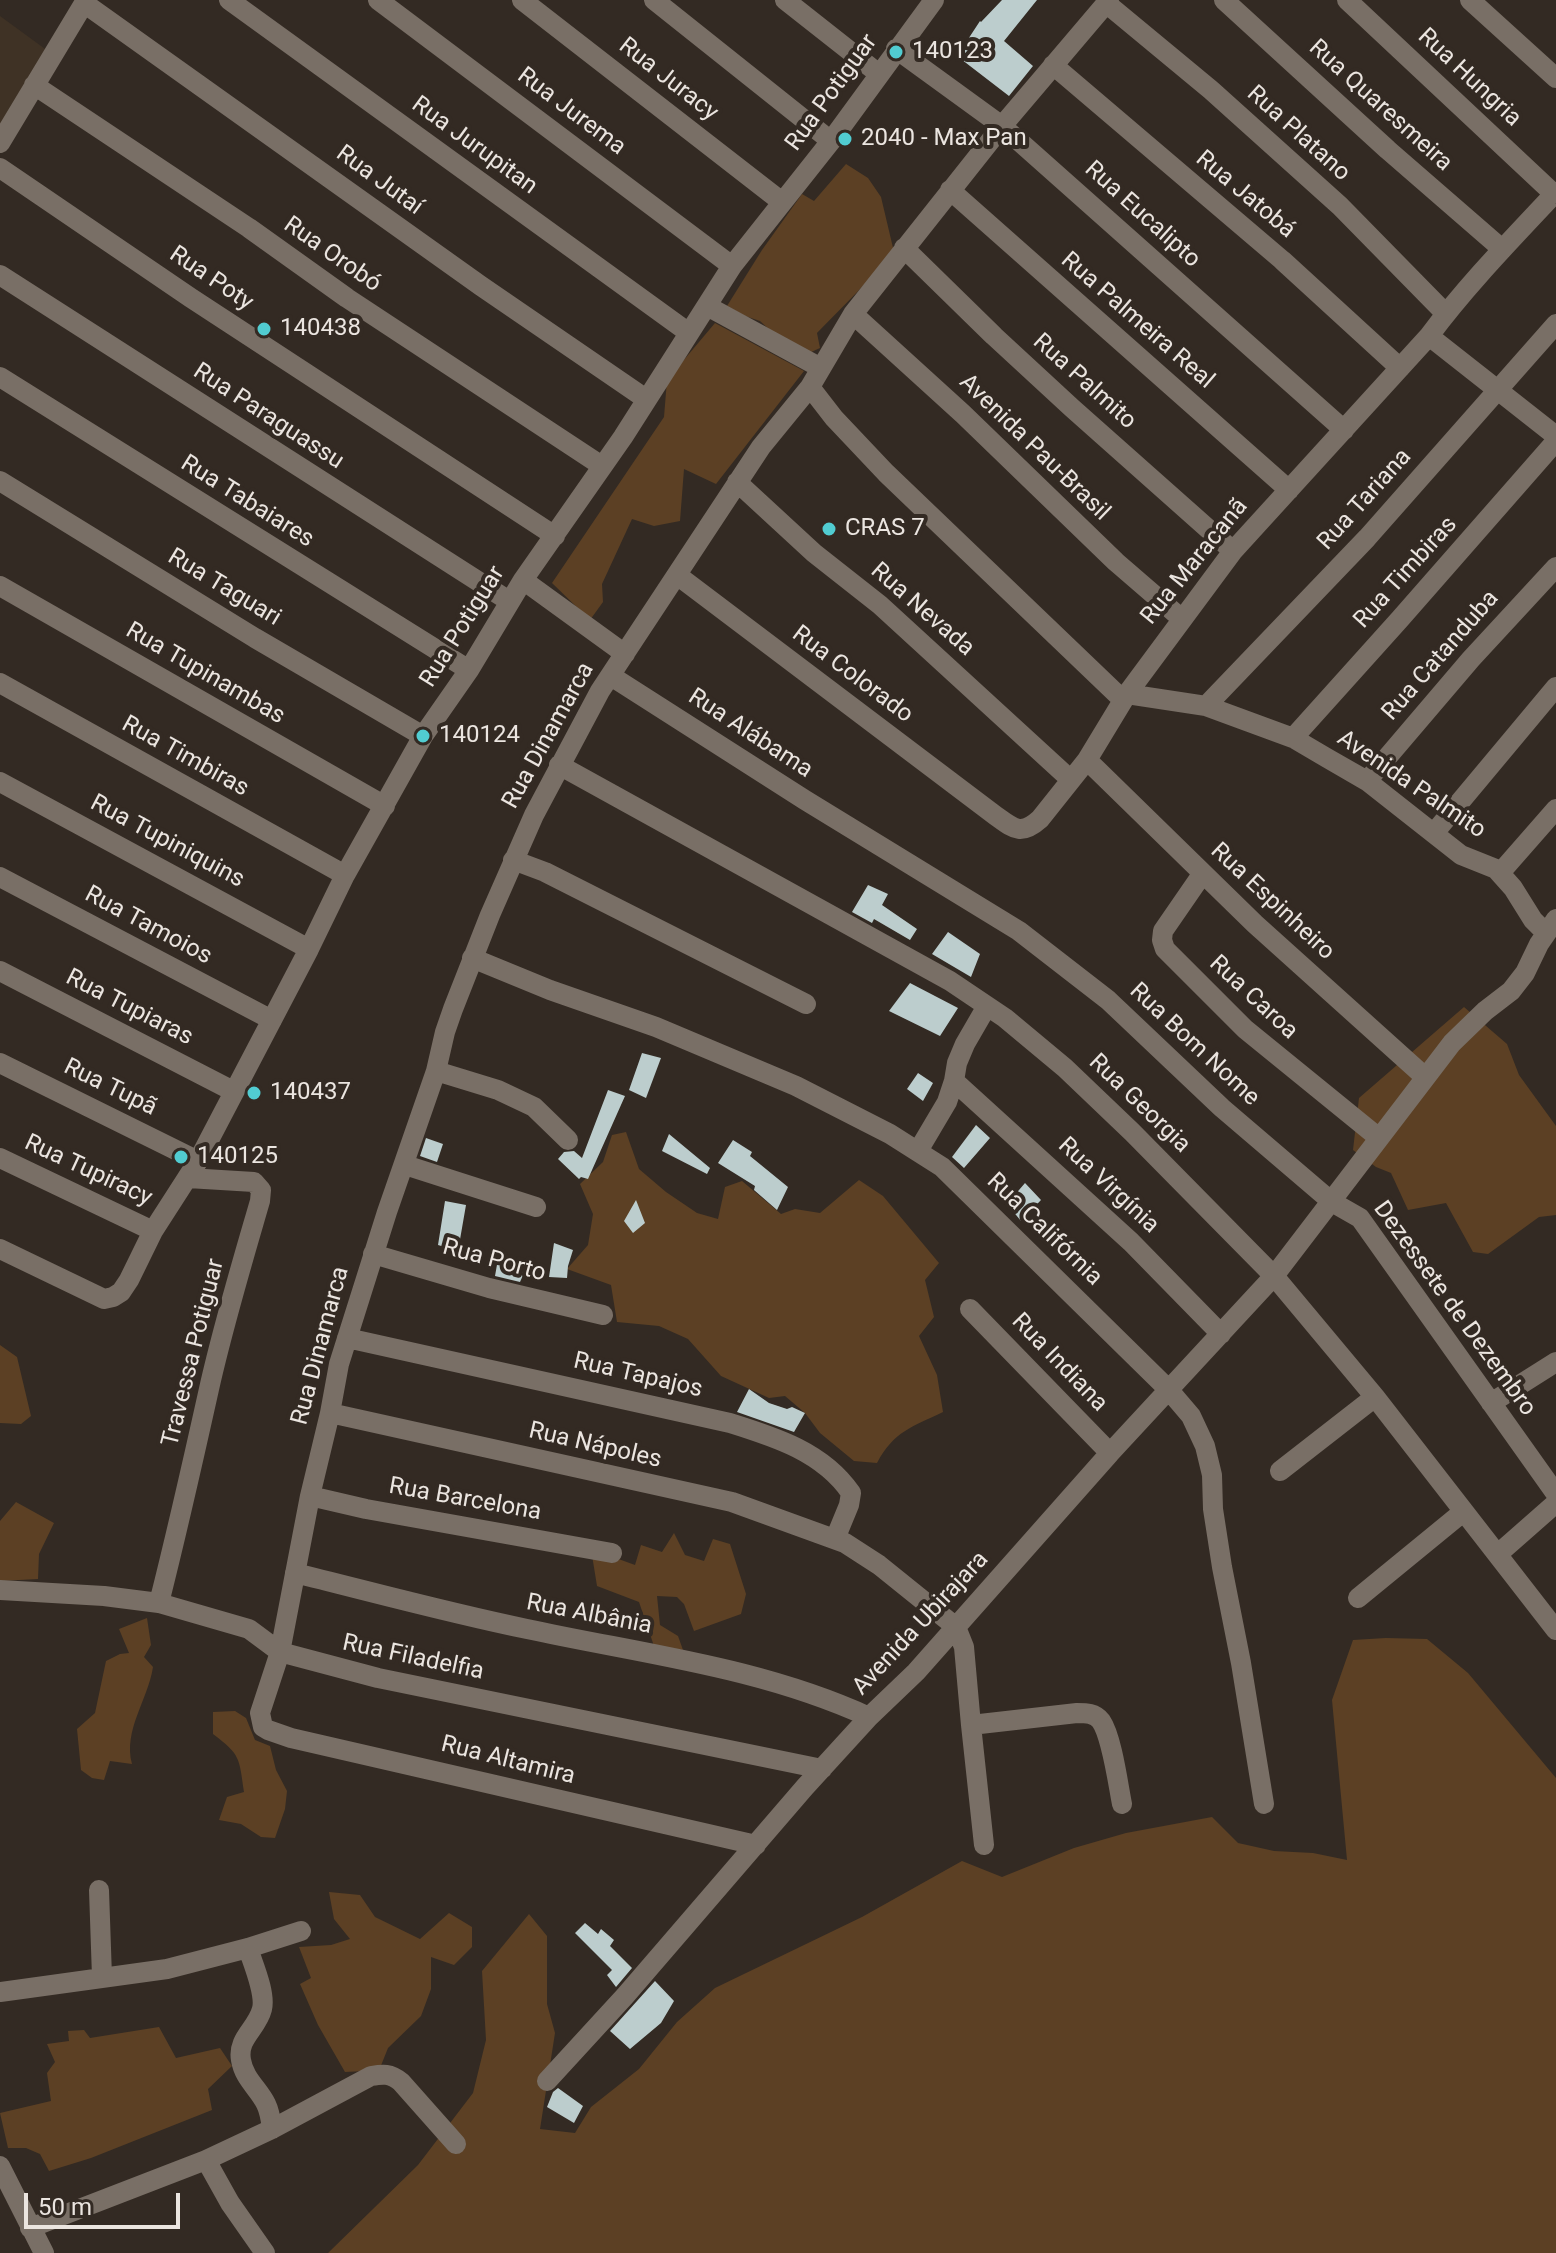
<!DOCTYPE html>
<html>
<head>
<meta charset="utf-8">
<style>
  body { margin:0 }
  #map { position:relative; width:1556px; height:2253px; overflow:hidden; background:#332a23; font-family:Roboto,sans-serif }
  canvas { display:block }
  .scale { position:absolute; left:24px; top:2193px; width:156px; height:36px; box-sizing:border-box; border:4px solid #ebe5e0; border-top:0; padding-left:10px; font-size:24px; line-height:28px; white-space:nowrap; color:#ebe5e0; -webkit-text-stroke:6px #332a23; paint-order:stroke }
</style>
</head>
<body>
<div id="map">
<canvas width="1556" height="2253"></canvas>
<div class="scale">50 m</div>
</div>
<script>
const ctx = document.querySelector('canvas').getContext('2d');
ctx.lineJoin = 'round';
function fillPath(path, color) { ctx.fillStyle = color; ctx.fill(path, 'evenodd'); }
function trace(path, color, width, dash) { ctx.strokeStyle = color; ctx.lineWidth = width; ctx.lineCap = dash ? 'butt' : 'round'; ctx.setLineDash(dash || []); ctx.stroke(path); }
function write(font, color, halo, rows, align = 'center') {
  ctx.font = font + ' Roboto,sans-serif'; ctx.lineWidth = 8; ctx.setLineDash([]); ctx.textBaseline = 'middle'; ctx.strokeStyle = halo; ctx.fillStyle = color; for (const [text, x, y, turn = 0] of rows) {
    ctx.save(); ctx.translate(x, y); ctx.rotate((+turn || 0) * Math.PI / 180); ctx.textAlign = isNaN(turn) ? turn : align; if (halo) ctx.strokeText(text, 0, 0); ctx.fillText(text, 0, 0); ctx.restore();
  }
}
const built = new Path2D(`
  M0 16 52 54 0 148Z`);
const green = new Path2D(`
  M846 164 868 178 881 197 894 252C870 280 843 306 817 333L820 348 809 353 773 333 760 321 745 316 727 306 762 250 802 194 814 201Z
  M715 323 804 371 716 484 684 469 680 521 654 526 632 519 602 584 603 602 590 620 552 583 664 417 667 380Z
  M1464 1007 1507 1044 1519 1075 1556 1126V1215L1539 1217 1488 1254 1473 1252 1446 1203 1408 1210 1391 1173 1376 1167 1353 1150 1359 1098Z
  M626 1132 639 1169 666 1192 697 1213 718 1219 725 1187 742 1181 781 1214 795 1209 820 1213 859 1180 883 1196 939 1263 925 1280 934 1317 919 1336 937 1375 943 1412C912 1427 894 1431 877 1463L854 1461 820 1433 805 1413 785 1396 769 1398 721 1376 688 1339 659 1326 617 1322 611 1285 567 1269 588 1245 593 1214 580 1184 603 1162 612 1135Z
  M0 1345 17 1357 31 1416 21 1424 0 1423Z
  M16 1502 54 1523 39 1554 38 1579 0 1581V1521Z
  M674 1533 685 1555 704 1561 713 1539 730 1544 746 1594 741 1614 694 1631 684 1604 677 1597 657 1596 660 1625 678 1636 683 1650 654 1646 639 1602 597 1586 591 1549 635 1565 641 1545 662 1552Z
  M147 1618 151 1645 144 1657 153 1667C148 1700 123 1730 132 1764L110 1761 104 1780 92 1778 81 1770 77 1729 95 1713 106 1661 120 1654 129 1653 119 1629Z
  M1386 1638 1427 1639 1468 1673 1556 1778V2253H328L418 2165 473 2093 486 2040 482 1971 529 1914 547 1936V2004L555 2033 540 2129 575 2133 591 2107 639 2069 677 2022 715 1988 862 1917 962 1861 1002 1877 1074 1848 1126 1833 1212 1817 1238 1843 1274 1851 1313 1853 1347 1860 1332 1700 1353 1640Z
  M235 1711 246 1718 255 1740 270 1746 276 1770 287 1791 285 1809 275 1838 261 1837 241 1824 219 1820 227 1797 244 1792C239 1758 241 1755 213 1734V1712Z
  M329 1892 360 1895 375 1917 420 1939 449 1913 472 1927V1947L454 1965 431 1957V1989L421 2016 388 2048 380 2068 365 2071 345 2072 318 2025 300 1984 311 1978 299 1947 331 1945 350 1939 334 1919Z
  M159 2027 176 2058 220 2048 232 2066 208 2089 212 2110 91 2158 49 2171 40 2154 26 2148H8L0 2113 51 2101 47 2073 55 2062 47 2044 69 2041 68 2031 84 2030 90 2038Z`);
const building = new Path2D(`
  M1002 0H1037L1004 41 1033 66 1009 96 957 56 980 21 981 22Z
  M868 885 888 894 882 905 917 929 910 940 874 919 872 923 852 912Z
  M948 932 980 954 971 977 932 954Z
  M910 983 958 1008 940 1036 889 1011Z
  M642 1053 661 1058 646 1098 629 1090Z
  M918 1073 933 1083 923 1101 907 1089Z
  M608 1090 625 1096 588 1179 581 1177 579 1179 558 1159 564 1152 574 1151 582 1158Z
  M976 1125 990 1138 964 1168 952 1157Z
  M669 1134 710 1168 707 1174 662 1151Z
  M426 1138 443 1144 437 1162 420 1156Z
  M733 1140 752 1152 750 1156 788 1187 777 1210 754 1190 755 1186 718 1163Z
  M1025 1183 1041 1200 1021 1221 1007 1204Z
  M636 1200 645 1223 633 1233 624 1221Z
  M445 1201 466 1205 458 1251 438 1245Z
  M554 1243 573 1250 568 1266 567 1278 549 1277Z
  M498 1259 527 1266 520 1282 495 1276Z
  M749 1389 769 1403 787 1409 792 1407 805 1413 794 1432 737 1412Z
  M585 1923 598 1934 601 1929 614 1940 610 1946 632 1968 616 1987 607 1975 612 1970 575 1933Z
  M655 1981 674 2001 661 2023 630 2049 610 2031Z
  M558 2088 583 2106 574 2123 547 2107 553 2092Z`);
const minor = new Path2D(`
  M229 0 689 333
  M378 0 732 266
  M522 0 782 202
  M654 0 831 141
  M785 0 879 74
  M1224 0 1388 150 1502 249
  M1347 0 1554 194
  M1470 0 1556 78
  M84 3 481 286 646 399
  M1106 3 1211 90 1340 206 1446 314
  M896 49 1002 126 1344 430
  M1053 65 1282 260 1400 368
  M34 85 249 228 347 298 602 466
  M0 143 86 0
  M0 168 191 298 555 536
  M950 190 1289 490
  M904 248 994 336 1072 408 1233 551
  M0 275 509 601
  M707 306 821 368
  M853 314 963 414 1116 562 1182 619
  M1429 336 1556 436
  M0 377 469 670
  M810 387 834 418 886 473 1123 700
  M0 481 255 638 423 736
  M737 482 814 553 880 605 1071 780
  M677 575 996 816C1014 829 1021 836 1040 819L1087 760 1127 694 1233 551 1429 336C1467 285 1512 239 1556 192
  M523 580 625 654
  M0 586 385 806
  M611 676 805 800 1019 931 1108 1000 1222 1108 1332 1202 1360 1218 1556 1494
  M0 683 345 875
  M1127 694 1206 706 1293 738 1327 758 1367 781 1461 855 1496 869 1513 888 1533 920 1546 933
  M1206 706 1367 538 1556 324
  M1293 738 1400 619 1556 441
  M1087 760 1255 924 1425 1077
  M559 765 950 981 1005 1018 1065 1068 1132 1132 1274 1276 1375 1397 1556 1630
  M1367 781 1471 659 1556 567
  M0 782 309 949
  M1434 833 1556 687
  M513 860 545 872 806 1004
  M1203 873 1163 931 1162 940 1165 949 1245 1029 1379 1138
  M1500 873 1556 809
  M0 877 272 1020
  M472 958 550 990 656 1027 796 1086 890 1134 942 1167 1168 1389 1191 1416 1205 1446 1212 1475 1213 1509 1222 1567 1241 1663 1264 1804
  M0 971 233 1091
  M0 1063 198 1161
  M436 1071 498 1090 534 1107 568 1140
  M954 1081 1131 1242 1221 1334
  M918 1151 947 1102 954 1081 957 1063 965 1044 987 1006
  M0 1158 153 1231
  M405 1165 536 1207
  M0 1249 104 1299 113 1297 121 1292 129 1280 153 1231 198 1161 309 949 345 875 423 736 469 670 523 580 623 437 732 266 831 141 934 0
  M373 1254 489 1288 603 1315
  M970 1309 1110 1453
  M347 1338 730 1423C775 1437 823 1452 851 1493L849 1505 835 1539
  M1491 1403 1556 1362
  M330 1413 732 1502 845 1543 879 1565 956 1627 964 1647 971 1725 1077 1713C1086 1713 1095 1713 1101 1721 1112 1737 1118 1784 1122 1804
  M1280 1471 1375 1397
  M310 1496 366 1509 612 1553
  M1498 1554 1556 1503
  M295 1573C372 1592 449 1613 527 1629 642 1654 760 1667 869 1717
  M0 1590 104 1596 159 1603 249 1629 280 1652 378 1678 822 1769
  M1358 1598 1463 1512
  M159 1603C177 1532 193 1461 209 1389 223 1326 242 1263 260 1201L261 1190 254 1182 188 1178
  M971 1725 984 1845
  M756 1845 291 1738 268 1730 263 1727 260 1713 280 1652 310 1496 330 1413 339 1364 387 1212 436 1071 445 1032 453 1009 490 915 534 815 600 691 761 447 810 387 853 314 1002 126 1109 0
  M99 1890 102 1977
  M248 1948C253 1964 266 1993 262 2009 257 2029 237 2038 241 2060 244 2079 259 2089 266 2104 270 2112 271 2121 272 2129
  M0 1992 167 1969 248 1948 301 1931
  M547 2081 625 1996 805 1787 869 1717 916 1672 1110 1453 1274 1276 1452 1043 1485 1011 1511 991 1525 973 1539 944 1556 919
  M206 2160 230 2203 265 2253
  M0 2166 44 2253
  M30 2228 206 2160 272 2129 371 2076C383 2074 390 2073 401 2082L456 2144`);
const markers = [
  [896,52,8,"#51ccd1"],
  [845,139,8,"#51ccd1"],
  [264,329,8,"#51ccd1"],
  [829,529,8,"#51ccd1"],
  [423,736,8,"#51ccd1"],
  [254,1093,8,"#51ccd1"],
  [181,1157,8,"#51ccd1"]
];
const poiNames = [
  ["140123",912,52],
  ["2040 - Max Pan",861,139],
  ["140438",280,329],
  ["CRAS 7",845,529],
  ["140124",439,736],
  ["140437",270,1093],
  ["140125",197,1157]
];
const streetNames = [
  ["Rua Hungria",1469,78,43],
  ["Rua Juracy",668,80,38],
  ["Rua Potiguar",832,93,-54],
  ["Rua Quaresmeira",1380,106,42],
  ["Rua Jurema",571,112,37],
  ["Rua Platano",1298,134,42],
  ["Rua Jurupitan",474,146,36],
  ["Rua Jutaí",379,181,36],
  ["Rua Jatobá",1245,195,40],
  ["Rua Eucalipto",1142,215,42],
  ["Rua Orobó",332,255,35],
  ["Rua Poty",211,279,34],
  ["Rua Palmeira Real",1137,321,41],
  ["Rua Palmito",1084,382,42],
  ["Rua Paraguassu",268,417,33],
  ["Avenida Pau-Brasil",1034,448,44],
  ["Rua Tariana",1365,500,-48],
  ["Rua Tabaiares",247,502,32],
  ["Rua Maracanã",1195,562,-51],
  ["Rua Timbiras",1406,573,-48],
  ["Rua Taguari",224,588,31],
  ["Rua Nevada",922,610,41],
  ["Rua Potiguar",463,627,-58],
  ["Rua Catanduba",1441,656,-49],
  ["Rua Tupinambas",205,674,30],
  ["Rua Colorado",852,675,37],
  ["Rua Alábama",750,734,33],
  ["Rua Dinamarca",549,736,-61],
  ["Rua Timbiras",185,757,29],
  ["Avenida Palmito",1411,785,34],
  ["Rua Tupiniquins",167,842,28],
  ["Rua Espinheiro",1272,902,43],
  ["Rua Tamoios",148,926,28],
  ["Rua Caroa",1253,998,43],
  ["Rua Tupiaras",129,1008,27],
  ["Rua Bom Nome",1194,1045,43],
  ["Rua Tupã",110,1088,26],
  ["Rua Georgia",1139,1104,44],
  ["Rua Tupiracy",88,1171,25],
  ["Rua Virgínia",1108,1186,43],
  ["Rua Califórnia",1044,1230,44],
  ["Rua Porto",494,1261,15],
  ["Dezessete de Dezembro",1454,1309,54],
  ["Rua Dinamarca",321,1346,-75],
  ["Travessa Potiguar",194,1353,-76],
  ["Rua Indiana",1059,1363,46],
  ["Rua Tapajos",638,1376,13],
  ["Rua Nápoles",595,1446,13],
  ["Rua Barcelona",465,1500,10],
  ["Rua Albânia",589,1615,11],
  ["Avenida Ubirajara",921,1624,-47],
  ["Rua Filadelfia",413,1658,12],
  ["Rua Altamira",508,1761,14]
];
fillPath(built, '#3f3225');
fillPath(green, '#5c4024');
fillPath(building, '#bccdcd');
trace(minor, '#796f66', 20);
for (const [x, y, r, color] of markers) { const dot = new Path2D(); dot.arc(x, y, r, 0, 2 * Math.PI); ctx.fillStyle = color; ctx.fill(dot); trace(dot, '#332a23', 3); }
write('24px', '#ebe5e0', '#332a23', poiNames, 'left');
write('24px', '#ebe5e0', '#332a23', streetNames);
</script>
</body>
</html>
